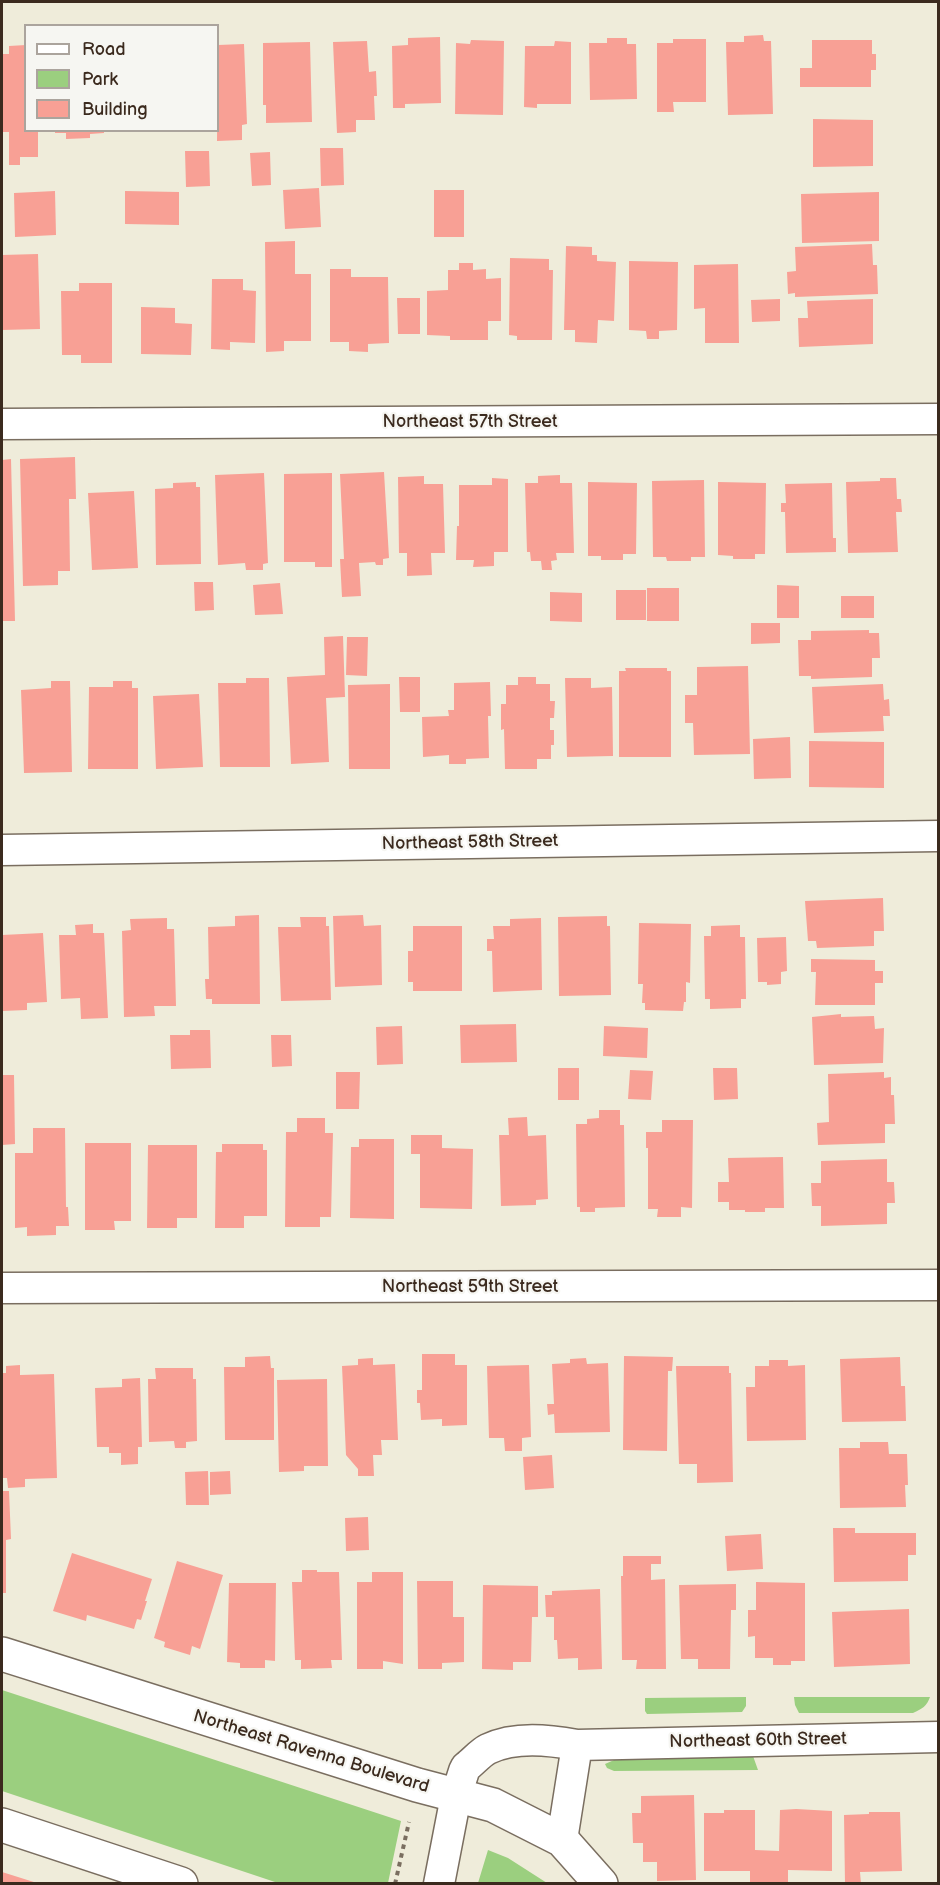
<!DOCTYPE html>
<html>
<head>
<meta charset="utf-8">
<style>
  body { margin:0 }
  #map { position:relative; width:940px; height:1885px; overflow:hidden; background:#efecda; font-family:"Balsamiq Sans",sans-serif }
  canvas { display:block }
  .frame { position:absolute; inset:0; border:3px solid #3b2a1e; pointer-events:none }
  .legend { position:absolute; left:24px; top:24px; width:195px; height:108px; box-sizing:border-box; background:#f6f6f2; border:2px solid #aba49d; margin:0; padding:8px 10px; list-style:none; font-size:18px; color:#3b2a1e }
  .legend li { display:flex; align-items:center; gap:12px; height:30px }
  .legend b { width:30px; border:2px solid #aba49d }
</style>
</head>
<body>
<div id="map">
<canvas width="940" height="1885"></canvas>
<div class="frame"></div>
<ul class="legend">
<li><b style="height:8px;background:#fff"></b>Road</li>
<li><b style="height:16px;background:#9bcf7f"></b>Park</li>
<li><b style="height:16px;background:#f8a095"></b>Building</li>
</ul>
</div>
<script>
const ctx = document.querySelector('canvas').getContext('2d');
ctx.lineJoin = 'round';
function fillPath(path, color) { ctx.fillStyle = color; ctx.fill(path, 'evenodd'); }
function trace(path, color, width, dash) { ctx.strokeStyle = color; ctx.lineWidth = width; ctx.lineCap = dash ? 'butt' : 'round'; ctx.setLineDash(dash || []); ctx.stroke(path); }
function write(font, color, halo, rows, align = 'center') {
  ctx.font = font + ' "Balsamiq Sans",sans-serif'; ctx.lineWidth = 4.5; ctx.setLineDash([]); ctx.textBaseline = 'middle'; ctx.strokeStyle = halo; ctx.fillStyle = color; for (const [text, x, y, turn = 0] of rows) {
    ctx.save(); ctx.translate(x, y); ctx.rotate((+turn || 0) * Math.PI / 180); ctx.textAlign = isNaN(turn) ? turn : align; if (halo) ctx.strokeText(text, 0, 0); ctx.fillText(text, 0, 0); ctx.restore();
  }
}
const green = new Path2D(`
  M2 1690 401 1821 388 1883H278L2 1791Z
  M746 1697V1706L742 1712 647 1714 645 1711V1698Z
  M794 1697H930C927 1706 922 1709 913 1713H799L795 1705Z
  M753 1756 758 1770 614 1771 607 1768 605 1764 621 1757Z
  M488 1850 508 1858 547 1883H478Z`);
const building = new Path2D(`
  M763 35 764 41H771L773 114 728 115 726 42H744V36Z
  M440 37 441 103 405 104V108H393L392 46 408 45V38Z
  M607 38H627V44H636L637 99 590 100 589 43H607Z
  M673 39H706V102H673L674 112H657V43H673Z
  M471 40 504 41 503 115 455 114 456 43 470 44Z
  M812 40H872V54H876V70H871V87H800V68H812Z
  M367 41 369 72 376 71 377 96H374L375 120H356V132L337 133 333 42Z
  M555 41 571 42V104H537V108L524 107 525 46H554Z
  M310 42 312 122 266 123V105H263V43Z
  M244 44 247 124 242 125V140L217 141 218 45Z
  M26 45V130H38V157H20V165H9V132H2V54H9V46Z
  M813 119 873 120V166L813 167Z
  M55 130H104V133L90 134V138L66 139V133H55Z
  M320 148H343L344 185 321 186Z
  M185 151H209L210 186 186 187Z
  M270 152 271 185 252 186 250 153Z
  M319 188 321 227 285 229 283 190Z
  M434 190H464V237H434Z
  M55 191 56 235 15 237 14 193Z
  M125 191 179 192V225L125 224Z
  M879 192V241L802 243 801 194Z
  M295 241V274H311V341H284V351L266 352 265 242Z
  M872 244 873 265H877L878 294 795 297V293L788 294 787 272 796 271 795 247Z
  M566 246 592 247V255H597V261L616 262 614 321 598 320 597 343 575 342V330H564Z
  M38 254 40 329 2 330V255Z
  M510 258 549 259V270H553L552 340H517V336L509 335Z
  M629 261 678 262 677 330 659 331V339H647L646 331 629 330Z
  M459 263H473V270L486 269V279L501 278V321H488V340H450V336L427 335V291L448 290V270H459Z
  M738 264 739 343H705V308L694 309V265Z
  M330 269H351V277H388L389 343 368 344V352L349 351V342H330Z
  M212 279H243V290L256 291 255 343 230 342V350L211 349Z
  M79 283H112V363H81V355H62L61 291H79Z
  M397 298H420V334H398Z
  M780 299V321L752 322 751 300Z
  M873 299V344L799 347 798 318H808L807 301Z
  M141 307 175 308V323L192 324 191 355 141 354Z
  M75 457 76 499H69L70 571H58V585L23 586 20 459Z
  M11 459 15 621H2V460Z
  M384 472 389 558 383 559V565H376L375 562 359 563 361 596 342 597 340 559H344L340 474Z
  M264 473 268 563 263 564V570H246L245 563 218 565 215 475Z
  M332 473V567H315V562H284V474Z
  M560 475V483H572L574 553H556L557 560 551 561 552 570H542L541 561H531L530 552H527L525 483H538V476Z
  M424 476V484H443L445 553H431L432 575 407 576V553H399L398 477Z
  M492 478 508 479V552H494V566L473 567 474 560H456L457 526H459V485H492Z
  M880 478H896L897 499H901L902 512H896L898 552 848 553 846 482 880 481Z
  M704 480 705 557H691V561H667L666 557H653L652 481Z
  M196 482V487H200L201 564 156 565 155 489 173 488V483Z
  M588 482 637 483 636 554H623V560H601V556H588Z
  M718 482 766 483 765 554H755V559H733V556L718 555Z
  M832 483 833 538H836V552L786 553 785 512H781V503H786L785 484Z
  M134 491 138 568 92 570 88 493Z
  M194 582H213L214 610 195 611Z
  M280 583 283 614 255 615 253 585Z
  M777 585 799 586V618H777Z
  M647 588H679V621H647Z
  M616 590H646V620H616Z
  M550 592 582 593V622L550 621Z
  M841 596H874V618H841Z
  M751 623H780V643L751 644Z
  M869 630V633H879L880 658H872V677L811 679V676H799L798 640H811V631Z
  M343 636 345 697 326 698 329 762 291 764 287 677 325 675 324 637Z
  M347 637H368L367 676 346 675Z
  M748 666 750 754 694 755 693 723H685V695H697V667Z
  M625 668H667V671H671V757H619V671H626Z
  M399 677H420V712H400Z
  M518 677H536V684H550V701H555L554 718H550V730H554V745H551V759H537V769H505L504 729 501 730V704H506V685H518Z
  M246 678H269L270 767H220L218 683H246Z
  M565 678H591V688L612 687 613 756 567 757Z
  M51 681H70L72 772 24 773 21 690 51 688Z
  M113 681H132V688H138V769H88L89 687H113Z
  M490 682 491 716H488L489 758 466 759V764H449V755L423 757 422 717 449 716 448 710H454V683Z
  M390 684V769H349L348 685Z
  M883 684 884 700 889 699 890 716H883L884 731 814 733 812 687Z
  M199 694 203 767 156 769 153 696Z
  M790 737 791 778 754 779 753 739Z
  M809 741 884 742V788L809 787Z
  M883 898 884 931H874V946L817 948 816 941H808L805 901Z
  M259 915 260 1004H212V999H206L205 979H209L208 927 235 926V916Z
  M363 915 364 926 381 925 382 985 335 987 333 916Z
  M607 916V926H610L611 995 559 996 558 917Z
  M300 917H326V926H329L331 1000 281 1001 278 927H301Z
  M167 918V929H174L176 1006H154L155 1016 124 1017 122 931 131 930 130 919Z
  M541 918 542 990 493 992 492 951H487V939H494L493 926H510V919Z
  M639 923 691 924 690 983 686 982V1002H684L683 1011 645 1010V1003H642L643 984H638Z
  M93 924V933H104L108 1018 81 1019 80 998 61 999 59 935H76L75 925Z
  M740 925V937H745L746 999H741V1008L710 1009V999H705L704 936H711V926Z
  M413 926H462V991H413V982H408V951H413Z
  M43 933 47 1002 27 1003V1010L2 1011V935Z
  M786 937 787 971 781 972V984L767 985V982H758L757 938Z
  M811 959 875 960V971H883V983H875V1005H815L816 972H811Z
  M841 1014V1017L874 1016 875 1029 884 1028 883 1063 814 1065 812 1017Z
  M516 1024 517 1062 461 1063 460 1025Z
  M402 1026 403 1064 377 1065 376 1027Z
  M604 1026 648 1028 647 1058 603 1056Z
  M190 1030H210L211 1068 171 1069 170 1035H190Z
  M271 1035H291L292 1066 272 1067Z
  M558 1068H579V1100H558Z
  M713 1068H737L738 1099 714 1100Z
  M630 1070 653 1071 651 1100 628 1099Z
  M336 1072H360L359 1109H336Z
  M884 1072V1078L891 1077V1095H894L895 1124H885V1143L818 1145 817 1123 829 1122 828 1074Z
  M2 1075H14L15 1144 2 1145Z
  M599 1110H620V1125H624L625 1207 595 1208V1212H580V1207H577L576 1124H587V1119L599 1118Z
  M527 1117 528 1136 546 1135 548 1199 536 1200V1205L501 1206 499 1135H509L508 1118Z
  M297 1118H325V1133H333L331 1217H320V1227H285L286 1132H297Z
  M662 1120H693L692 1208 681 1207V1217H657L658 1209H648V1148H646V1132H662Z
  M33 1128H65L66 1207H68L69 1226H56V1235L27 1236V1227L15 1228V1153H33Z
  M411 1135H442V1148L473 1149 472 1209 420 1208V1154H411Z
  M359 1139H394V1219L350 1218 351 1147H359Z
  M85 1143H131V1221H114L115 1230H85Z
  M222 1144H263V1150H267V1216H244V1228H215L216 1152H222Z
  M148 1145H197V1218H177V1228H147Z
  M783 1157 784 1208H765V1212H745V1210H729V1202H718V1182H729L728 1158Z
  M887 1159V1182H894L895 1203H887V1224L821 1226V1206H812L811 1183H821V1161Z
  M422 1354H455V1365H467V1425L442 1426V1419L421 1420 420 1403H417V1390H422Z
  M270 1356 271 1368H274V1440H225L224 1367H245V1357Z
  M624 1356 673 1357 672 1371H668L667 1451 623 1450Z
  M900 1357 901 1386H905L906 1421 842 1422 840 1359Z
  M373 1358V1365L395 1364 398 1440H381L382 1455H373L374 1476H358V1469L346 1455 342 1366 358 1365V1359Z
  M586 1358 587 1364 608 1363 610 1432 555 1433 554 1414 548 1415 547 1404H554L552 1364 570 1363V1359Z
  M769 1360H788V1366L805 1365 806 1440 747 1441 746 1387H755V1366H769Z
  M20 1365V1375L54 1374 57 1478 25 1479V1487L8 1488 7 1478H2V1373H6V1366Z
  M529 1365 531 1437 522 1438V1451H505L504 1438H489L487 1366Z
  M676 1366H729V1373H731L733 1482 697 1483V1464H679Z
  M155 1368H193V1379H196L197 1441 186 1442V1448H175L174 1441 149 1442 148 1379H156Z
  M140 1378 142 1447H138V1464L121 1465V1453H109V1447H97L95 1388 122 1387V1379Z
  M327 1379 328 1466H304V1471L279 1472 277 1380Z
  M860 1442H888L889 1454H907L908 1485H905L906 1507 840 1508 839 1448H860Z
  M552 1455 554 1488 525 1490 523 1457Z
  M208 1471 209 1505H186L185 1472Z
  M230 1471 231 1494 210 1495V1472Z
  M2 1491H9L11 1539 6 1540V1593H2Z
  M368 1517 369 1550 346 1551 345 1518Z
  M833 1528H855V1533H916V1555H908V1581L834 1582Z
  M761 1534 763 1569 727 1571 725 1536Z
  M72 1553 152 1579 145 1601H147L141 1620 137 1619 134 1629 87 1615 86 1621 53 1611Z
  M623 1556H661V1564H651V1580L665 1579 666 1669H636L637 1660H622L621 1576H623Z
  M177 1561 223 1575 200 1649 192 1646 190 1655 164 1647 165 1642 154 1638Z
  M302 1570H317V1572H339L342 1660H331L332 1668 301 1669V1660H295L292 1582H302Z
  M372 1572H403V1664L383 1661V1669H357V1582H372Z
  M417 1581H453V1617H464V1662L442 1663V1669H418Z
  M756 1582 805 1583V1661H791V1665H773V1658H755V1636L748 1637V1610H756Z
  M229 1583H276L275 1661 265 1660V1668H240V1663L227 1662Z
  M736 1584V1610H731L730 1669H698V1659H681L679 1585Z
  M483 1585 538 1586V1617H532L531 1662H513V1670L482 1669Z
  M600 1589 602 1669 578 1670V1658L558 1659 557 1640H554V1617H546L545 1595H552V1591Z
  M909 1609 910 1664 834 1667 832 1612Z
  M694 1795 696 1880 657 1881V1862H643V1843H633L632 1813H641V1796Z
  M796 1809 832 1811V1871L788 1870V1884H750V1871H704V1813H724V1810H755V1850L779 1851 780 1810Z
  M869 1812H900L902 1871 860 1872 861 1884H845L844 1815 869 1814Z
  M2 1872 37 1883V1884H2Z`);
const path = new Path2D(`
  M395 1884 409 1822`);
const minor = new Path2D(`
  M2 424 938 419
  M2 850 938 836
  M2 1288 938 1285
  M562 1840 577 1745
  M439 1884 456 1796 464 1771 466 1767C473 1762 480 1753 488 1749 515 1736 549 1740 577 1745L938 1737`);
const secondary = new Path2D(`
  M2 1654 417 1785 493 1805 562 1840 601 1884
  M2 1825 181 1884`);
const streetNames = [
  ["Northeast 57th Street",470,422],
  ["Northeast 58th Street",470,843,-1],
  ["Northeast 59th Street",470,1287],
  ["Northeast 60th Street",758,1741,-1],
  ["Northeast Ravenna Boulevard",311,1752,17]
];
fillPath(green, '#9bcf7f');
fillPath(building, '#f8a095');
trace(minor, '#7a6e60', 33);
trace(secondary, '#7a6e60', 36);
trace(path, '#7a6e60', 4, [4.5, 4.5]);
trace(minor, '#fff', 30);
trace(secondary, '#fff', 33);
write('18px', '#3b2a1e', '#f6f6f2', streetNames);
</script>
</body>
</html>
